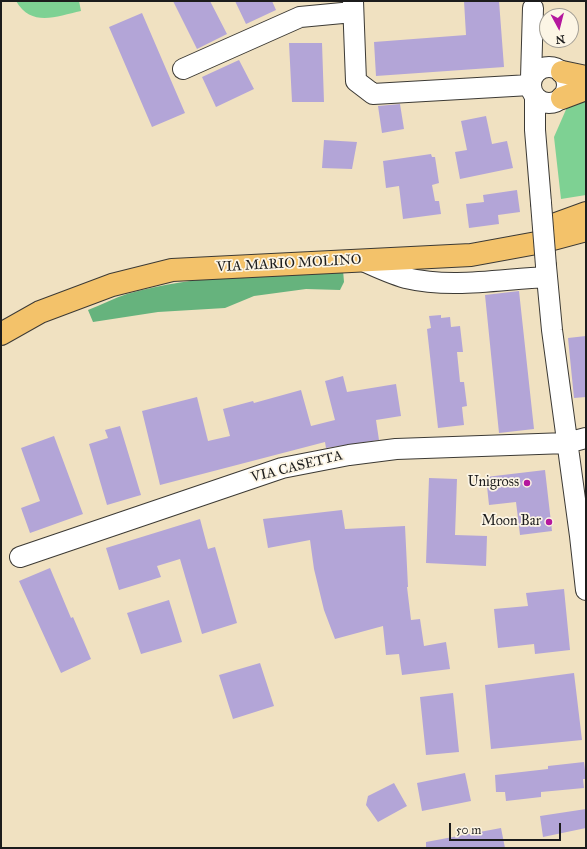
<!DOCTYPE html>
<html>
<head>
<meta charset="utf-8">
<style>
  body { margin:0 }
  #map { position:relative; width:587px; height:849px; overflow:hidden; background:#f0e1c1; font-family:"IM FELL Great Primer",serif }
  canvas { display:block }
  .frame { position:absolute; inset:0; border:2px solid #1c1c1c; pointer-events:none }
  .north { position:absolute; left:539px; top:8px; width:40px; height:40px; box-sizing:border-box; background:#fcf5e5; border:1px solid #a29e95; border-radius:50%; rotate:173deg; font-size:11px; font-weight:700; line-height:16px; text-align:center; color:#1c1c1c }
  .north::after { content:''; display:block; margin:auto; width:14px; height:18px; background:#b5179e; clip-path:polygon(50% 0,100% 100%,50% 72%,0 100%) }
  .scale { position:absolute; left:449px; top:823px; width:112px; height:18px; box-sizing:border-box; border:2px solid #1c1c1c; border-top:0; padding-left:5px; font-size:12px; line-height:14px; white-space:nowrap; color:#1c1c1c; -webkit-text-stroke:3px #fcf5e5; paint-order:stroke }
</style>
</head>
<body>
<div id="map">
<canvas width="587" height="849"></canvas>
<div class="frame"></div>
<div class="north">N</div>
<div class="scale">50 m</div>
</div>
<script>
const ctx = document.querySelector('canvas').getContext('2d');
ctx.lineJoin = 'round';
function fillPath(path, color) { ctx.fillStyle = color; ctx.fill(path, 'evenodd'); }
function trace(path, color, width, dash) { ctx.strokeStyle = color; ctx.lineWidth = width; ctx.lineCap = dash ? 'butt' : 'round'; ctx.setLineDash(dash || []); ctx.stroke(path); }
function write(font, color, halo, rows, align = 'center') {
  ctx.font = font + ' "IM FELL Great Primer",serif'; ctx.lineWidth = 3.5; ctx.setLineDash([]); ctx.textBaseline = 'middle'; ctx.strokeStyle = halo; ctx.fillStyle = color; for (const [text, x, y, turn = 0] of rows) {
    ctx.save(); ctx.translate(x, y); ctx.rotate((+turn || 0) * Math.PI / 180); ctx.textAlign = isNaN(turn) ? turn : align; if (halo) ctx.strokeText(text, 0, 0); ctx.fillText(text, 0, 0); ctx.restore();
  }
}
const green = new Path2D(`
  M16 1H79L81 11C57 16 32 28 16 1Z
  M586 100V195L561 199 554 137 568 105Z`);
const forest = new Path2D(`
  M343 270 344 282 340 290 306 289 254 296 225 308 158 312 93 322 88 310C101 305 114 298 127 294 197 274 271 274 343 270Z`);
const building = new Path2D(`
  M173 1H210L227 34 197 49Z
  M235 1H272L276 10 246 24Z
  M464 1H499L504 67 376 76 374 42 466 35Z
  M142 13 185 113 152 127 109 27Z
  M289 43H322L324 102H292Z
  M239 60 254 89 216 107 202 77Z
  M400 104 404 129 382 133 378 106Z
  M486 116 492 144 507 141 513 168 460 179 455 152 467 150 461 121Z
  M324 140 357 142 352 169 322 168Z
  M431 154 432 157H435L439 183 432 185 435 201H439L441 214 403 219 399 186 386 188 383 161Z
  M517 190 520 212 498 215 499 224 469 228 466 204 484 202 483 195Z
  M519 291 534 429 499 433 485 295Z
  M441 315V318L450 317 451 327 460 326 463 352H457L460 382H464L467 406 462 407 464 425 438 428 427 329 431 328 429 316Z
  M586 336V397L574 398 568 338Z
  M343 376 347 392 396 384 401 416 376 420 379 440 326 448 325 442 160 485 142 411 197 397 208 441 230 436 223 409 253 401 254 403 301 390 311 426 335 420 325 381Z
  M120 426 141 495 107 505 89 444 108 438 105 430Z
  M54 436 83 514 30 533 21 508 40 501 21 448Z
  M545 470 552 531 520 535 516 502 489 505 486 477Z
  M429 478 457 479 455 535 487 536 486 566 426 563Z
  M342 510 345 529 405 526 408 587H407L411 620 420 619 424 646 446 642 450 669 402 675 399 654 386 655 383 626 335 639 324 610 314 569 310 540 268 548 263 519Z
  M200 519 208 549 215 547 237 623 202 634 180 559 157 566 161 577 119 590 106 548Z
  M50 568 71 618 73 617 91 659 61 673 19 581Z
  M564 589 570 650 535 654 534 644 498 648 494 609 528 606 526 593Z
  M169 600 182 642 141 654 127 613Z
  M260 663 274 706 233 719 219 675Z
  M574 673 582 740 491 749 485 685Z
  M453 693 459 752 426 755 420 697Z
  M584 762 586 779H583L584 788 541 792V797L506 801 505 792H496L495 775 548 769V766Z
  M465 773 471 801 422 811 417 783Z
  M394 783 407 806 378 822 366 805 368 796Z
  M586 809V828L543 837 540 816Z
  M501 828 505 848H426V842Z`);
const minor = new Path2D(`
  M353 1 356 81 373 94 530 85
  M531 85a18 18 0 1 1 36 0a18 18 0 1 1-36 0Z
  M183 69 300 17 353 12
  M531 78 533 8
  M535 98V130L541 203
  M361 260C376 267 391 274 406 278 452 289 501 279 547 277
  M546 266 552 330 580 536 586 590
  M20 557 282 468 349 455 396 449 567 443 586 438`);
const major = new Path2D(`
  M562 72 586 77
  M562 98 586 89
  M553 225 586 213
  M1 334 40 312 112 285 172 270 471 255 542 242 586 230`);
const minorBridge = new Path2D(`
  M541 203 546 266`);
const markers = [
  [527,483,4,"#b5179e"],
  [549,522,4,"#b5179e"]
];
const streetNames = [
  ["VIA MARIO MOLINO",289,264,-3],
  ["VIA CASETTA",297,467,-14]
];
const poiNames = [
  ["Unigross",519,483],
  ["Moon Bar",541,522]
];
fillPath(green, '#7ed193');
fillPath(forest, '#66b37d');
fillPath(building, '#b3a5d7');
trace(minor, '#3c3a35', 22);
trace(major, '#3c3a35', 24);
trace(minor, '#fff', 20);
trace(major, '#f3c26a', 22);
trace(minorBridge, '#3c3a35', 22, []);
trace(minorBridge, '#fff', 20);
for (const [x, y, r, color] of markers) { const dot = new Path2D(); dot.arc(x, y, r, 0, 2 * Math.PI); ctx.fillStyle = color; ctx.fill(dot); trace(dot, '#fcf5e5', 1.5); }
write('14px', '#1c1c1c', '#fcf5e5', streetNames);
write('14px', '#1c1c1c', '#fcf5e5', poiNames, 'right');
</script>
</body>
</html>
